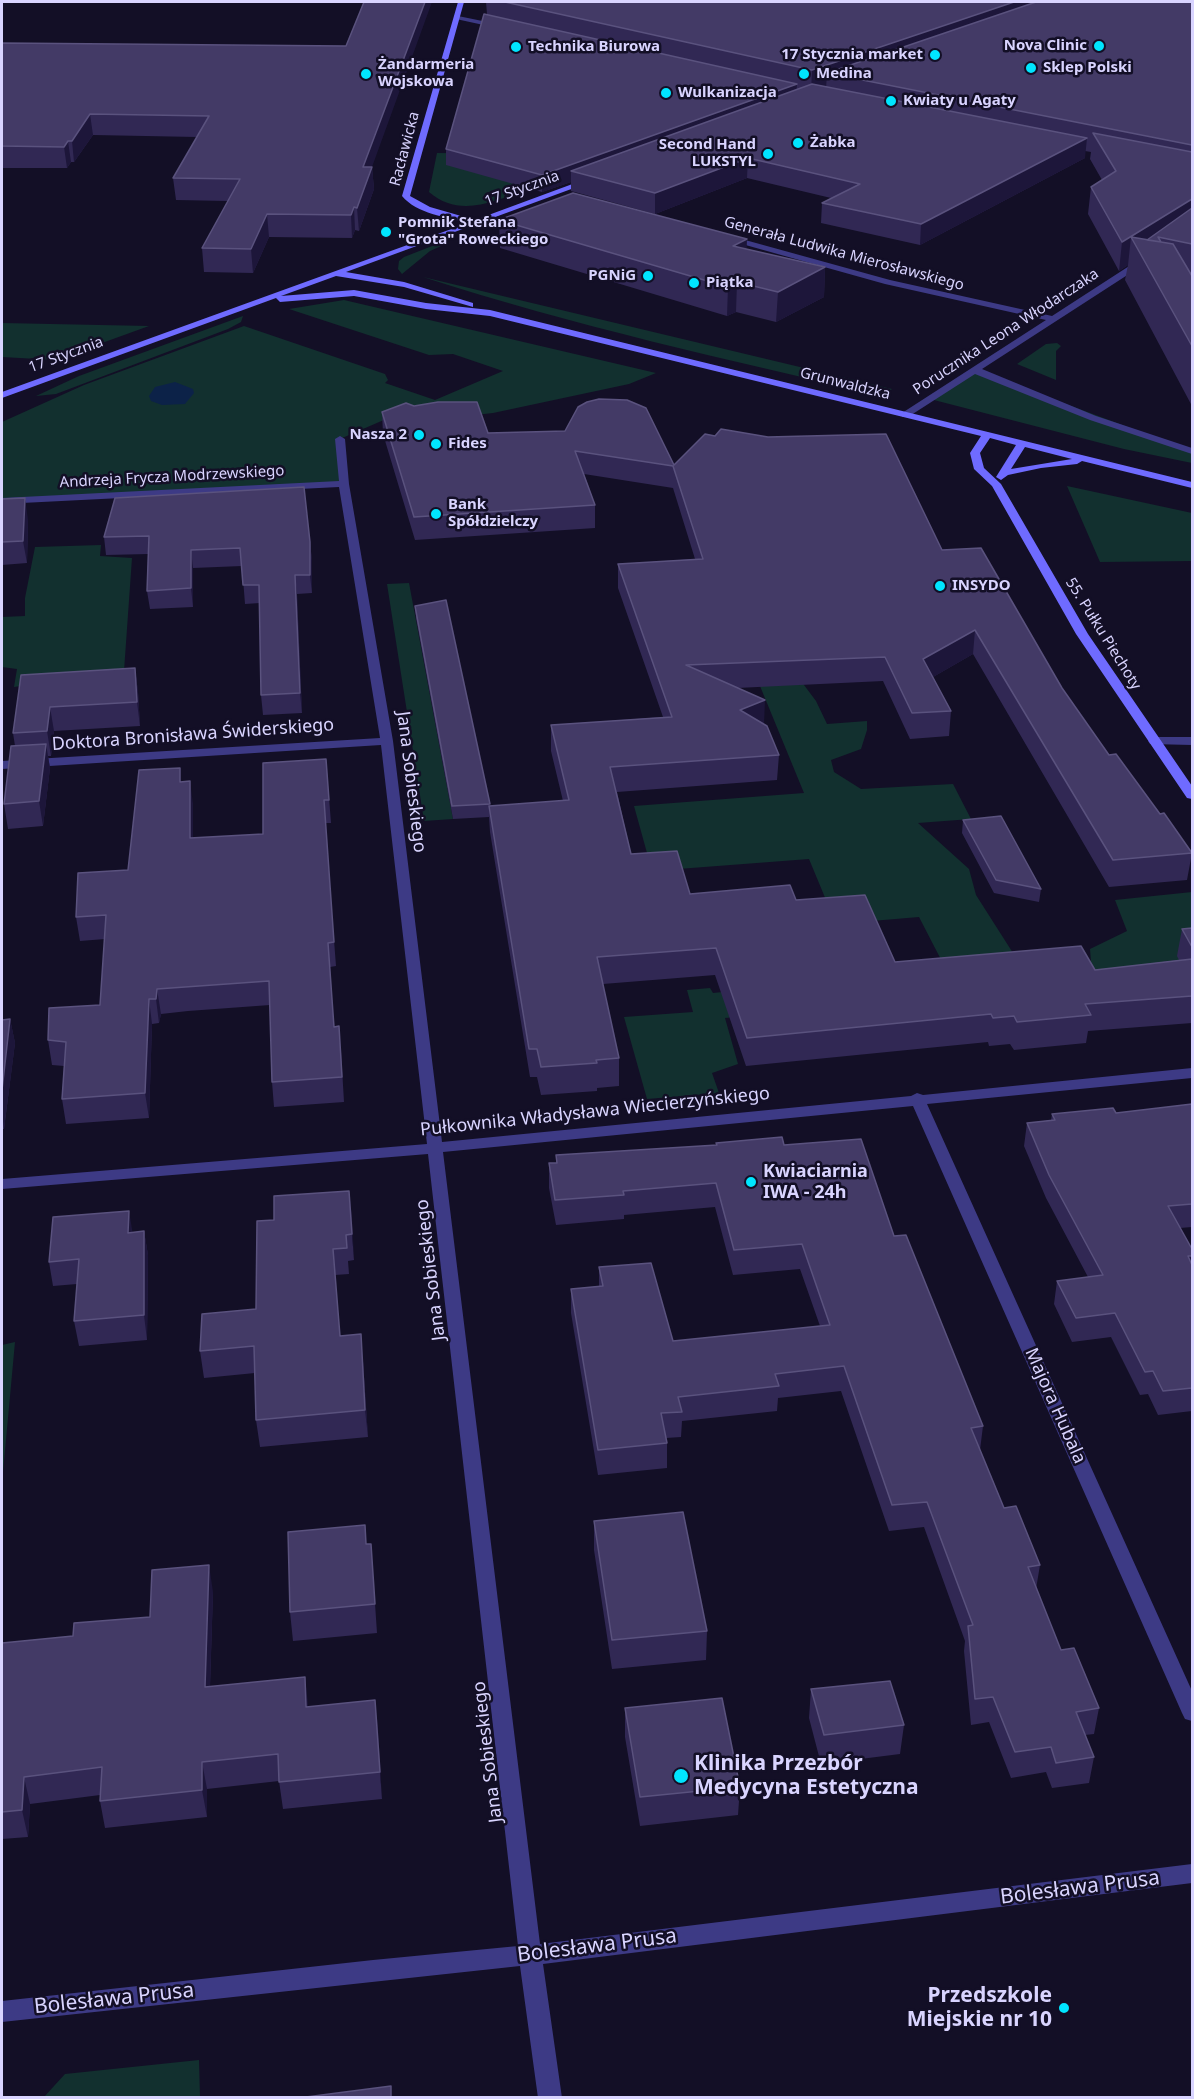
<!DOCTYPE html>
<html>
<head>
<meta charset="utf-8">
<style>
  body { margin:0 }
  #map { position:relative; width:1194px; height:2099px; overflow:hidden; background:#130f26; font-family:"Noto Sans",sans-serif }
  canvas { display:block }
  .frame { position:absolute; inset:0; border:3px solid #d9d4ff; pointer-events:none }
</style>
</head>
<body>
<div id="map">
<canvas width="1194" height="2099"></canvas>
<div class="frame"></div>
</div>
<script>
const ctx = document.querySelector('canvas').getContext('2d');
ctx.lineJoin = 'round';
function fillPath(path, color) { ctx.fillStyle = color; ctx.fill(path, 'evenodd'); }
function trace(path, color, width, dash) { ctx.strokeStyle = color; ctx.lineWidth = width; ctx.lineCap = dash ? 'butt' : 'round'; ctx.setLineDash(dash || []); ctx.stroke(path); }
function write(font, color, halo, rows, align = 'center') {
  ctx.font = font + ' "Noto Sans",sans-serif'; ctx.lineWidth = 5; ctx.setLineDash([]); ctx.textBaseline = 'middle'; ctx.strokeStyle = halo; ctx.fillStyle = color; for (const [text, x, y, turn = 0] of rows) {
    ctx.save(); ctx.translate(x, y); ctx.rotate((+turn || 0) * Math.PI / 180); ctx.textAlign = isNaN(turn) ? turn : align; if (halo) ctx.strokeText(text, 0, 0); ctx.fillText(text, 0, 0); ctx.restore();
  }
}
const green = new Path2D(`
  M437 153 519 154 523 186 520 189 525 190C493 202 459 218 429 192Z
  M445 241 448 243 430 251 402 274 398 269 399 261 404 257Z
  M423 277 892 389 883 396C729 360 574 326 423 277Z
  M344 300 656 373 629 384 493 413 457 417 386 419 340 439 344 484 2 501V422L84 385 244 326 385 374 388 380 385 383 435 400 503 371 453 354 429 355 289 309Z
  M243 316 241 322 228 329 56 394 36 396 79 376Z
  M2 323 149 326 55 360 2 357Z
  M1057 343 1061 346 1056 351V380L1017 364 1046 344Z
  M975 370 1192 451V463L1124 449 930 399Z
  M1067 486 1192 513V561L1100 562Z
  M101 545 100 556 132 558 124 671 14 687 17 669 2 667V617L25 616V598L35 547Z
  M409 583 453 819 424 821 387 584Z
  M732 618 799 670 804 685 816 701 827 724 867 721V730L861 749 831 760 834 772 861 789 953 784 971 819 918 823 969 869 976 895 1020 964 950 977 919 917 836 924 809 859 652 871 634 806 804 793Z
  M1192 892V955L1188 975 1092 974 1090 949 1127 931 1115 900Z
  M710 988 713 993 761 988 748 1016 725 1018 738 1064 712 1073 719 1093 647 1099 624 1017 693 1012 687 990Z
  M15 1342 2 1483V1345Z
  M199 2060 200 2097H44L65 2074Z`);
const water = new Path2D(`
  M175 382 193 389 194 393 185 404 162 405 151 401 149 396 155 387Z`);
const street = new Path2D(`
  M458 16 502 25 505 27 502 29 456 19Z
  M727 235 890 280 1052 316 1140 259H1146V263L982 369 1096 416 1192 448V454L1090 420 975 374 908 417H902V413L1046 320 885 284 724 239 723 237Z
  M340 436 345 439 349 484 393 741 442 1142 911 1096 917 1093 923 1095 1192 1068V1078L927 1104 1192 1691V1721L1185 1719 1182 1713 913 1106 443 1152 540 1944 1192 1864V1883L543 1964 562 2098H538L520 1966 2 2022V2001L373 1960 518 1946 428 1154 2 1189V1179L427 1144 381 745 2 769V761L380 738 339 487 2 504V498L339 481 335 439Z
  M1154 737H1192V745L1150 744 1148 741Z`);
const secondary = new Path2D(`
  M458 2H464L410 196 430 207 475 220 586 179 593 181 346 272 404 282 473 303V307L404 287 336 276 281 296 354 290 426 303 490 310 1192 482V488L1082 461 1077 464 1041 468 1008 475 1001 480 996 477 1016 445 990 438 980 453 984 468 1001 484 1088 634 1192 786V799L1187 798 1076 634 992 486 974 469 970 453 981 436 490 316 426 309 354 296 280 302 276 298 2 398V392L468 223C446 217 417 214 402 196ZM1025 447 1072 459 1011 469Z`);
const wall = new Path2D(`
  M486 2H1192V273H1191L1192 276V406L1125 280 1128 265 1119 271 1088 214 1091 187 1102 180 1090 159 1091 152 1085 151V158L920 245 821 223 822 203 831 198 747 178 655 214 571 191V182L542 192 446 165V149L487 14Z
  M2 43 372 167 374 189 359 231 355 230 352 238 269 237 253 273 204 272 202 248 228 201 176 200 173 178 197 137 93 135 74 162H71L67 168H2Z
  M499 220 747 249 825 267 824 297 776 322 736 312 727 316 500 248Z
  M382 412 488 433 674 465 942 550 1062 688 1109 755 1160 814 1192 853 1187 880 1109 887 973 654 933 677 951 711 949 736 910 739 883 681 737 688 764 724 779 755 777 780 617 792 631 854 690 894 796 900 895 962 1095 970 1179 960 1177 956 1182 929 1192 928V1023L1088 1031 1086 1043 1014 1050 1010 1044 989 1046 988 1042 746 1066 715 975 603 984 619 1058V1086L597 1088V1091L541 1095 537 1077H530L490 832 489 817 453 819 416 618 415 606 490 806 563 801 551 751V725L663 717 618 588V564L695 559 673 488 584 474 595 505V528L415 540 383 434Z
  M115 498 310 542 312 561V593L297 594 302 713 263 715 261 695 260 603 245 604 242 566 193 568V607L150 609 147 591 148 554 106 555 104 537Z
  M2 499 28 520 27 563 2 565Z
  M135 668 138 692 140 726 54 731 51 756H48L50 768 43 826 8 829 4 804 15 746 13 733 21 675Z
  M326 759 331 823H325L336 966 330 967 334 1027 341 1051 344 1102 274 1107 272 1082 270 1005 188 1011 161 1014 159 1023 152 1024 149 1118 66 1124 62 1099 64 1066 52 1065 48 1040 100 1005 105 939 80 941 76 917 128 870 181 782 193 804V838L263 834Z
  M963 820 1041 889 1039 902 994 893 962 833Z
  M10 1019 15 1043 4 1129H2V1020Z
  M1192 1104V1227L1180 1228 1192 1249V1411L1158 1415 1148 1394 1140 1395 1111 1337 1072 1342 1054 1304 1057 1281 1088 1277 1046 1198 1024 1146 1027 1123 1051 1120 1052 1114 1116 1113Z
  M716 1143 784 1145 894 1236 983 1426 980 1450 1004 1508 1040 1565 1036 1589 1061 1650 1099 1708 1094 1734 1085 1735 1094 1757 1089 1783 1052 1788 1046 1772 1011 1778 989 1722 971 1725 964 1651 965 1641 924 1527 889 1531 841 1391 778 1398 777 1411 682 1421 681 1437 666 1438 667 1443V1468L598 1475 571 1313V1289L599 1286V1267L673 1341 820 1326 800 1269 733 1275 715 1207 624 1215V1219L556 1225 549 1188V1163H556V1155L716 1145Z
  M349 1191 354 1260 348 1261 349 1274 335 1275 340 1336 363 1361 368 1437 260 1447 256 1420 255 1373 204 1378 200 1351 256 1309Z
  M144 1231 148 1255 147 1340 79 1346 74 1321 77 1284 53 1286 49 1262Z
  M594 1521 707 1631 706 1660 612 1669 594 1550Z
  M366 1544H371L377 1633 293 1641 290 1612Z
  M213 1592 210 1687 308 1707 375 1700 382 1799 283 1809 279 1781 207 1789V1817L105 1828 100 1801V1795L30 1804 28 1837 2 1839V1643L73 1636 150 1617Z
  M811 1689 904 1725 900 1754 821 1764 809 1718Z
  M625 1708 740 1787 738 1815 640 1826 625 1737Z`);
const shadedWall = new Path2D(`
  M425 2H432L372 167 374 189 359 231 357 208 363 167Z
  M1014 2H1078L827 73 826 89 811 94 812 70Z
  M797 84 796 100 571 171V182L542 192V175Z
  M90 114 93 135 74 162 72 141Z
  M1087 138 1085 158 920 245 921 224Z
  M68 141 71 162 67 168 64 147Z
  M748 158 747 178 655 214V193Z
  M1192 199V224L1158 237 1140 252 1131 237 1128 265 1119 271 1122 242Z
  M354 207 355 230 352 238 351 215Z
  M267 214 269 237 253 273 251 249Z
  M747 239 746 267 733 246Z
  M825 267 824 297 776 322 778 292Z
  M737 282 736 312 727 316 728 287Z
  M25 498 28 520 27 563 23 541Z
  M310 542 312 561V593L310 575Z
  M191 550 193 568V607L191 588Z
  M295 575 297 594 302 713 300 693Z
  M975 630 973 654 921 684 923 659Z
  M135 668 138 692 140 726 137 702Z
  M765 700 764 725 740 710Z
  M50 707 54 731 51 756 47 731Z
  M46 744 50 768 43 826 39 801Z
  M190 781 193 804V862L190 838Z
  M157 989 161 1014 159 1023 156 999Z
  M149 999 152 1024 149 1118 145 1093Z
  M10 1019 15 1043 4 1129 2 1114V1090Z
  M349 1191 352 1217 354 1260 352 1234Z
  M129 1211 133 1235 128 1233Z
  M144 1231 148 1255 147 1340 144 1315Z
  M1188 1256H1192V1272Z
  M361 1334 363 1361 368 1437 365 1410Z
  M209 1565 213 1592 209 1714 205 1687Z
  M305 1677 308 1704 310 1734 306 1707Z
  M375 1700 378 1727 382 1799 380 1772Z
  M202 1762 207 1789V1817L202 1790Z
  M24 1777 30 1804 28 1837 22 1810Z`);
const building = new Path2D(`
  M364 2H425L363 167H372L357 208 354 207 351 215 267 214 251 249 202 248 240 179 173 178 209 116 90 114 72 141H68L64 147 2 146V43L346 46Z
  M505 2H1014L812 70Z
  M1036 2H1192V145L827 73Z
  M484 14 797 84 542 175 446 149Z
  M812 84 1087 138 921 224 822 203 860 184 748 158 655 193 571 171Z
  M1093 133 1192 152V199L1122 242 1091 187 1116 171Z
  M573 193 747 239 733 246 825 267 778 292 737 282 728 287 499 220Z
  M1192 208V244L1158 237 1161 242 1147 240Z
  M1131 237 1173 244 1192 276V346Z
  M599 399 627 400 646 408 674 465 705 434 715 436 721 429 768 437 886 434 942 550 981 548 1062 688 1109 755 1116 754 1160 814 1164 813 1192 853 1113 860 975 630 923 659 951 711 912 713 885 657 686 665 765 700 740 710 767 726 779 755 610 767 631 854 677 851 690 894 790 885 796 900 865 895 895 962 1081 946 1095 970 1192 959V996L1085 1004 1091 1015 1017 1022 1014 1016 993 1018 991 1014 747 1038 716 948 597 957 619 1058 596 1060 597 1063 541 1067 537 1049H529L489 806 569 800 551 725 672 717 618 564 703 559 673 466 575 451 595 505 414 517 382 412 406 403 414 406 438 402H477L488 433 565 431 578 407 587 402Z
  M304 487 310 542V575H295L300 693 261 695 259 585H243L240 548 191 550V588L147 591 149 536 104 537 115 498Z
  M25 498 23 541 2 542V499Z
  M446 600 490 804 452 806 415 606Z
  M135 668 137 702 50 707 47 731 13 733 21 675Z
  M46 744 39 801 4 804 11 746Z
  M326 759 329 800H324L334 942 328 943 334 1027 339 1026 342 1077 272 1082 269 981 157 989 156 999H149L145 1093 62 1099 66 1042 48 1040 49 1008 100 1005 106 915 76 917 78 873 128 870 139 770 180 768V782L190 781V838L263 834V763Z
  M1001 816 1041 889 996 880 963 820Z
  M1192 928V947L1182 929Z
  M10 1019 2 1090V1020Z
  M1192 1104V1204L1168 1206 1192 1249V1256H1188L1192 1265V1388L1163 1391 1153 1371 1145 1372 1115 1313 1076 1318 1057 1281 1103 1275 1049 1175 1027 1123 1055 1120 1052 1114 1113 1108 1116 1113Z
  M782 1137 784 1145 861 1139 894 1236 906 1235 983 1426 971 1428 1004 1508 1016 1506 1040 1565 1028 1567 1061 1650 1074 1648 1099 1708 1076 1712 1094 1757 1056 1763 1051 1747 1015 1752 993 1697 975 1699 968 1626 973 1625 927 1502 892 1505 844 1366 775 1374 779 1386 678 1397 682 1412 661 1413 667 1443 598 1450 571 1289 603 1286 599 1267 651 1263 673 1341 830 1325 802 1244 734 1250 716 1183 623 1191 624 1195 555 1200 549 1163H557L556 1155 717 1145 716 1143Z
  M349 1191 352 1234 346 1235 347 1248 333 1249 340 1336 361 1334 365 1410 256 1420 254 1346 200 1351 202 1314 256 1309 257 1221 274 1220V1196Z
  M129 1211 128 1233 144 1231V1315L74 1321 79 1259 49 1262 53 1217Z
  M683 1512 707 1631 612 1640 594 1521Z
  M365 1525 366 1544H371L375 1604 290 1612 288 1532Z
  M209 1565 205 1687 305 1677 306 1707 375 1700 380 1772 279 1782 278 1754 202 1762V1790L100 1801 102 1767 24 1777 22 1810 2 1812V1643L73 1636 74 1623 150 1617 152 1570Z
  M890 1681 904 1725 824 1735 811 1689Z
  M722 1698 740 1787 640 1797 625 1708Z
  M391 2086V2097H306Z`);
const markers = [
  [1099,46,6,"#00e5ff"],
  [516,47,6,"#00e5ff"],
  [935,55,6,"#00e5ff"],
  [1031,68,6,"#00e5ff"],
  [366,74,6,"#00e5ff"],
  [804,74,6,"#00e5ff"],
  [666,93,6,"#00e5ff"],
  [891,101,6,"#00e5ff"],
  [798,143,6,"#00e5ff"],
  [768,154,6,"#00e5ff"],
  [386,232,6,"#00e5ff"],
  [648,276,6,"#00e5ff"],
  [694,283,6,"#00e5ff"],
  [419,435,6,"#00e5ff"],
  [436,444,6,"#00e5ff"],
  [436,514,6,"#00e5ff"],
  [940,586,6,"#00e5ff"],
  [751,1182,6,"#00e5ff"],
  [681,1776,8,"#00e5ff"],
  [1064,2008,6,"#00e5ff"]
];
const farPoinames = [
  ["Nova Clinic",1087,46,"right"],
  ["Technika Biurowa",528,47],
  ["17 Stycznia market",923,55,"right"],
  ["Żandarmeria",378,65],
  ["Wojskowa",378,82],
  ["Sklep Polski",1043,68],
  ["Medina",816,74],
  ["Wulkanizacja",678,93],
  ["Kwiaty u Agaty",903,101],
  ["Żabka",810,143],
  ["Second Hand",756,145,"right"],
  ["LUKSTYL",756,162,"right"],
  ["Pomnik Stefana",398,223],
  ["\"Grota\" Roweckiego",398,240],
  ["PGNiG",636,276,"right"],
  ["Piątka",706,283],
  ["Nasza 2",407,435,"right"],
  ["Fides",448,444],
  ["Bank",448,505],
  ["Spółdzielczy",448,522],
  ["INSYDO",952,586]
];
const farStreetnames = [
  ["Racławicka",405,149,-75],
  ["17 Stycznia",522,189,-20],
  ["Generała Ludwika Mierosławskiego",844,254,15],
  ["Porucznika Leona Włodarczaka",1006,332,-33],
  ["17 Stycznia",66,355,-20],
  ["Grunwaldzka",845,384,14],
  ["Andrzeja Frycza Modrzewskiego",172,477,-3],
  ["55. Pułku Piechoty",1103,634,58]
];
const streetNames = [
  ["Doktora Bronisława Świderskiego",193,735,-4],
  ["Jana Sobieskiego",411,782,83],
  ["Pułkownika Władysława Wiecierzyńskiego",595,1112,-6],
  ["Jana Sobieskiego",431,1270,-97],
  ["Majora Hubala",1055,1406,66],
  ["Jana Sobieskiego",488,1752,-97]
];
const poiNames = [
  ["Kwiaciarnia",763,1172],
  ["IWA - 24h",763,1193]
];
const nearPoinames = [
  ["Klinika Przezbór",694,1764],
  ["Medycyna Estetyczna",694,1788],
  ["Przedszkole",1052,1996,"right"],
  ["Miejskie nr 10",1052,2020,"right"]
];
const nearStreetnames = [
  ["Bolesława Prusa",1080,1888,-7],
  ["Bolesława Prusa",597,1946,-7],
  ["Bolesława Prusa",114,1999,-6]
];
fillPath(green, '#12302f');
fillPath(water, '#0c2248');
fillPath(street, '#3d3a85');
fillPath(secondary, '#6f6bff');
fillPath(wall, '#312854');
fillPath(shadedWall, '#1d163a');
fillPath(building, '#433a66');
trace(building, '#5a527e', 1.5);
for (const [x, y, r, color] of markers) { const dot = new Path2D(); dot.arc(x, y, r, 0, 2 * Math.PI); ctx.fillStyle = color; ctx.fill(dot); trace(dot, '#130f26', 2); }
write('bold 15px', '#d9d4ff', '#130f26', farPoinames, 'left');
write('15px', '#d9d4ff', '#130f26', farStreetnames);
write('18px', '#d9d4ff', '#130f26', streetNames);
write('bold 18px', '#d9d4ff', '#130f26', poiNames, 'left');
write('bold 21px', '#d9d4ff', '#130f26', nearPoinames, 'left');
write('21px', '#d9d4ff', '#130f26', nearStreetnames);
</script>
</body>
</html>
